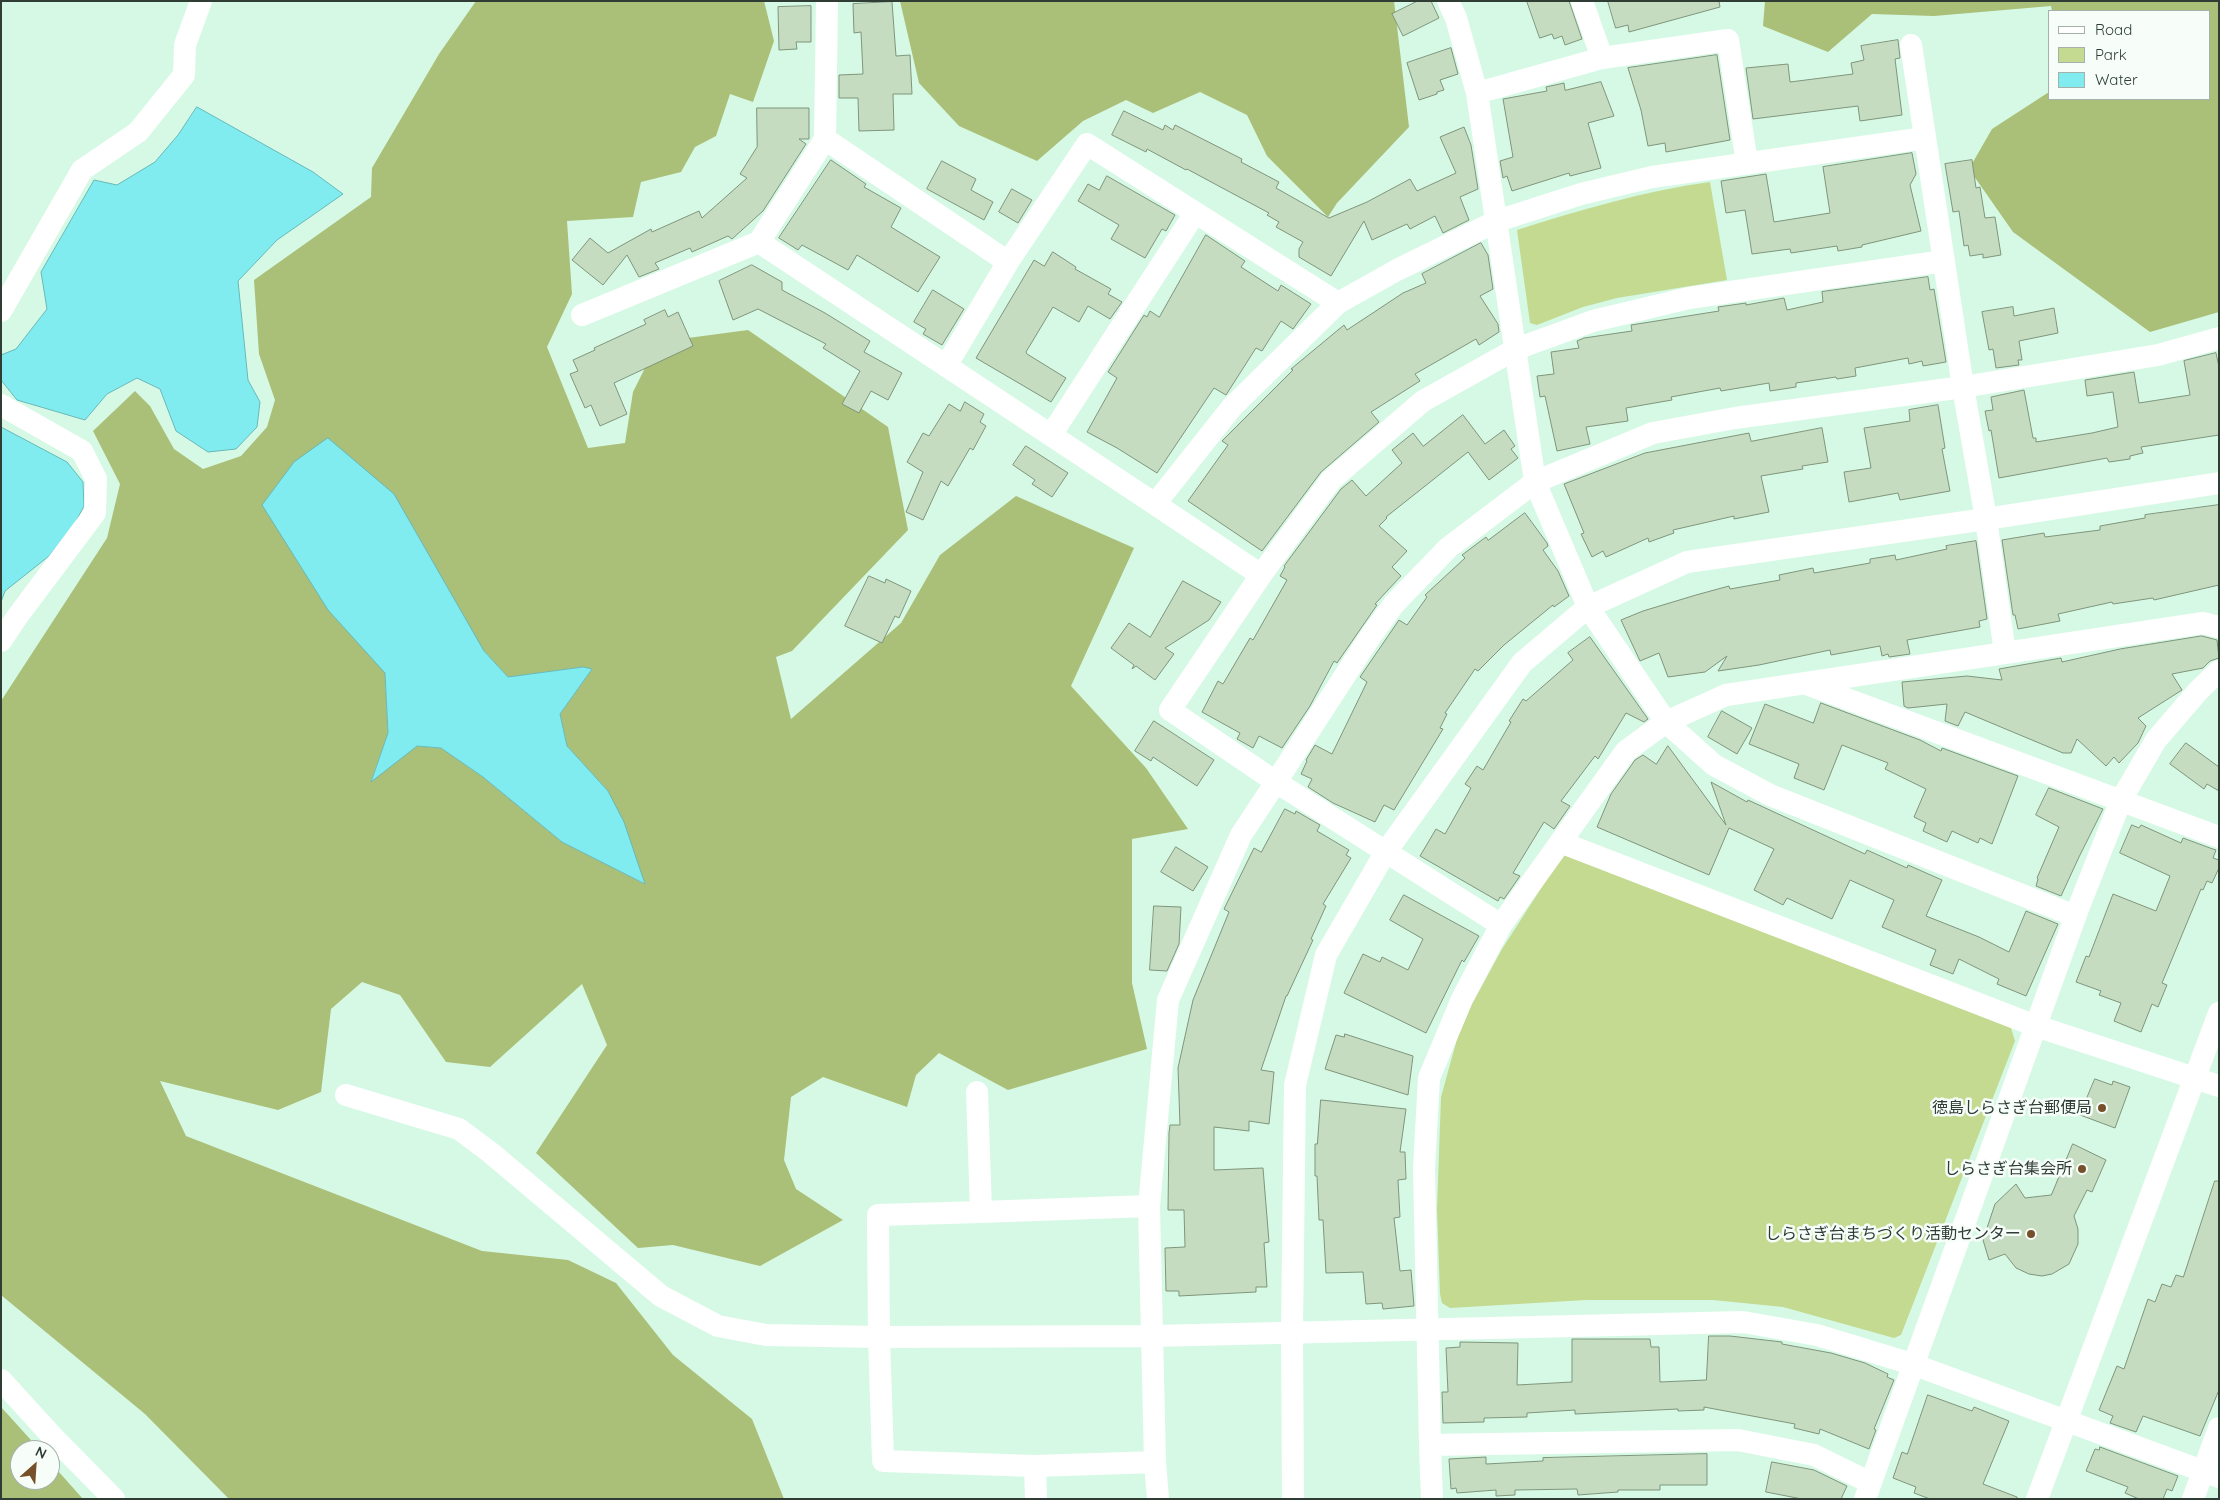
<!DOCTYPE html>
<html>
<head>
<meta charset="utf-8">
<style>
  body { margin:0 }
  #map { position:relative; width:2220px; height:1500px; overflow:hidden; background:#d6f9e5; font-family:Quicksand,sans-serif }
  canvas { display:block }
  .frame { position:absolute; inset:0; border:2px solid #2f3d35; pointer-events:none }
  .legend { position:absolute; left:2048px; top:10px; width:162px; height:90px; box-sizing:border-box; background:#f7fefa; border:1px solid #a7b1ab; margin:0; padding:6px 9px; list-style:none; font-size:15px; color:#2f3d35 }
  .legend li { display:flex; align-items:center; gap:10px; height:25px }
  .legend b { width:25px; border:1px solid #a7b1ab }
  .north { position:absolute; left:10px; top:1440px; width:50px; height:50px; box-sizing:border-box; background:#f7fefa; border:1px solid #a7b1ab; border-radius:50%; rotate:26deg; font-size:14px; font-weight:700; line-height:20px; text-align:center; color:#2f3d35 }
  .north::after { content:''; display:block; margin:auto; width:18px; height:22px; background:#75502b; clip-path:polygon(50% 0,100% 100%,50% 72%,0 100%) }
</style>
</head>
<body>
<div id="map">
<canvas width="2220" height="1500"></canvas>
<div class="frame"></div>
<ul class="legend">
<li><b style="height:6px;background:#fff"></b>Road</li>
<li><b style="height:14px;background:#c4da91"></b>Park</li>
<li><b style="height:14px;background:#81ecf0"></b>Water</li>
</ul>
<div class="north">N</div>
</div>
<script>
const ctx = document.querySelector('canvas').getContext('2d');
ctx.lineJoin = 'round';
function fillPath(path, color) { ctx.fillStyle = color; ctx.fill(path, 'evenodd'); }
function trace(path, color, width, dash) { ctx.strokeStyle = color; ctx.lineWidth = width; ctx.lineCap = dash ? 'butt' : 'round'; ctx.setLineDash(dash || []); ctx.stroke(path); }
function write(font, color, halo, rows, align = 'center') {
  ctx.font = font + ' Quicksand,"Noto Sans JP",sans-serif'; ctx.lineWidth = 5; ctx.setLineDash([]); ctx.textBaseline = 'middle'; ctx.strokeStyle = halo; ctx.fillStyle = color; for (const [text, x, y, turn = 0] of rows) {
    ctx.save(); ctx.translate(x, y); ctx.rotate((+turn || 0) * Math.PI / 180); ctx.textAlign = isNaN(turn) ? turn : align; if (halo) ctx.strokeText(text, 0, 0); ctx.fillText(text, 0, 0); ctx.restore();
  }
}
const green = new Path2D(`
  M1710 182 1727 280 1617 298 1583 307 1537 325 1530 323 1517 230C1580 210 1644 191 1710 182Z
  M1565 851 2011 1028 2015 1041 1901 1335 1894 1338 1783 1307 1713 1300H1586L1450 1308 1442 1303 1440 1294 1437 1209 1441 1097 1457 1039 1472 1004 1502 949Z`);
const forest = new Path2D(`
  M476 1H764L774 41 753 102 730 94 716 136 695 147 681 172 641 182 633 217 567 221 572 294 547 347 588 448 625 443 633 392 658 342 748 330 888 427 908 530 792 651 776 657 791 719 901 623 940 555 1016 496 1134 548 1071 686 1146 768 1188 829 1132 839V983L1147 1049 1008 1090 939 1053 916 1075 907 1107 823 1077 791 1097 784 1160 796 1189 843 1220 760 1266 673 1245 638 1248 536 1153 607 1045 582 984 490 1067 446 1062 400 995 362 982 331 1009 321 1092 278 1110 160 1081 186 1136 482 1251 568 1260 616 1283 673 1355 752 1419 784 1499H229L145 1414 1 1295V701L107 538 120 484 93 431 135 391 150 406 174 449 203 469 241 456 267 427 275 400 259 354 254 280 371 197 372 168 439 54ZM484 651 508 677 583 667 592 669 560 714 567 746 608 791 645 884 562 842 483 777 441 748 417 746 371 781 388 733 385 673Z
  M900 1H1394L1409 127 1337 203 1328 217 1267 156 1247 115 1200 92 1153 113 1126 100 1083 121 1037 161 959 126 919 83Z
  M1765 1H2219V312L2150 332 2013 232 1969 169 1992 129 2049 92V99H2209V11H2052L2051 6 1934 16 1872 14 1828 52 1763 26Z
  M1 1407 40 1450H20V1480H50V1462L83 1499H1Z`);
const water = new Path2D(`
  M197 107 313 172 343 194 277 240 238 281 248 380 260 402 257 427 236 449 208 452 176 431 160 389 137 378 107 394 85 420 17 400 1 380V355L16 349 47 309 41 272 94 180 117 185 155 162 178 135Z
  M1 427 67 462 83 482 84 506 75 523 49 556 5 591 1 602Z
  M328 438 394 494 484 651 508 677 583 667 592 669 560 714 567 746 608 791 624 822 645 884 562 842 483 777 441 748 417 746 371 782 388 733 385 673 328 610 262 505 294 462Z`);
const building = new Path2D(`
  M1418 1H1431L1439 18 1403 36 1392 14Z
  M1527 1H1569L1582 39 1565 45 1562 36 1554 39 1552 34 1540 38Z
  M1608 1H1719L1720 7 1629 32 1628 25 1616 28Z
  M892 2 896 56 910 55 912 94H893L894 130 859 131 858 98H839V75L863 74 861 32 854 33 853 4Z
  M811 6V42H796L797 49 779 50 778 7Z
  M1898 40 1900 58 1895 59 1902 115 1860 121 1858 106 1753 119 1746 68 1788 64 1790 82 1853 74 1851 63 1864 60 1861 46Z
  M1451 48 1458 74 1440 80 1444 90 1437 92V94L1419 100 1407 63Z
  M1717 55 1730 140 1666 152 1665 143 1648 146 1641 110 1628 68Z
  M1601 82 1614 116 1588 123 1601 168 1570 176 1569 173 1512 191 1507 176 1503 178 1500 161 1513 157 1503 99 1547 91 1546 87 1564 83 1565 90Z
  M757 108H809V139H799L806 144 763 211 732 239 728 236 692 252 690 248 655 263 659 269 639 277 627 255 603 285 572 260 590 238 608 253 651 229 652 232 699 211 702 218 747 178 740 174 757 147Z
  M1124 111 1163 130 1165 125 1173 130 1175 125 1242 159 1241 162 1279 182 1276 188 1329 218 1367 202 1410 179 1417 191 1456 173 1440 137 1464 127 1471 145 1478 189 1460 197 1469 220 1443 233 1435 216 1410 229 1407 224 1372 240 1364 221 1331 276 1299 257V249L1303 242 1276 227 1279 222 1267 215 1269 213 1187 169 1186 170 1147 149 1146 152 1112 135Z
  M1912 153 1916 174 1910 185 1921 231 1862 245V247L1838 251 1837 246 1791 253 1790 249 1752 254 1745 210 1726 213 1721 181 1766 174 1774 222 1830 213 1823 167Z
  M831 160 866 184 864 187 901 208 891 227 940 257 918 292 857 255 848 270 802 245 798 250 779 238Z
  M1972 160 1976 188 1980 187 1985 218 1995 217 2001 255 1983 258V254L1970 256 1968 245 1964 246 1959 211 1953 212 1945 164Z
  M942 161 976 179 971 190 993 202 984 220 927 189Z
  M1107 176 1175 215 1166 231 1162 229 1145 258 1111 239 1119 225 1078 201 1088 184 1099 190Z
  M1012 189 1032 200 1018 223 999 212Z
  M1206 235 1245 261 1241 267 1278 291 1281 285 1311 304 1293 329 1281 321 1262 351 1256 348 1226 395 1214 388 1157 473 1117 448 1087 432 1117 378 1108 372 1144 315 1147 317 1150 311 1159 317Z
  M1481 243 1488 255 1493 289 1480 296 1498 324 1499 332 1479 345 1476 339 1415 374 1420 381 1371 412 1379 422 1321 472 1262 551 1188 501 1228 445 1222 441 1293 370 1291 369 1344 325 1347 330 1403 293 1426 283 1422 274Z
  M1053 252 1076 267 1075 269 1111 289 1108 294 1122 302 1110 319 1088 306 1079 322 1053 307 1026 352 1027 354 1066 378 1051 402 976 358 1034 260 1044 266Z
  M752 265 782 282V290L825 313 870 341 864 352 902 373 888 400 871 391 859 413 842 404 860 371 823 348 826 344 758 309 733 320 719 281Z
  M1928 277 1930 290 1934 289 1946 362 1923 366 1922 361 1909 364 1908 358 1855 368 1856 376 1837 379 1836 377 1796 383V387L1770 391 1769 383 1721 391 1720 388 1671 397 1672 400 1626 408 1628 421 1586 427 1590 444 1557 451 1545 396 1540 397 1537 376 1554 374 1551 352 1579 348 1577 341 1584 338 1632 331 1631 325 1719 311 1718 307 1746 303V305L1784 298 1787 310 1823 302 1822 292Z
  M933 290 964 309 942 345 923 334 926 329 914 322Z
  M2013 307 2014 316 2054 308 2058 333 2019 341 2022 360H2018L2019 365 1996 368 1993 349 1989 350 1982 312Z
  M665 310 668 317 678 312 693 346 614 383 627 414 600 426 591 405 585 408 570 374 578 371 573 360 595 350 594 348 646 324 644 320Z
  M2216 353 2219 367V435L2141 447 2143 453 2130 456V459L2109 462 2107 458 1999 478 1991 430 1989 431 1985 411 1993 410 1991 397 2024 390 2033 438H2036V442L2092 433 2118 427 2113 392 2087 396 2085 380 2134 372 2139 403 2190 395 2184 361Z
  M965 402 984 414 980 422 986 426 973 450 970 448 948 486 941 481 923 520 906 512 923 472 907 462 923 433 929 436 949 404 960 411Z
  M1938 405 1945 448 1942 449 1950 491 1900 500 1898 493 1849 502 1844 472 1871 468 1864 428 1910 421 1909 410Z
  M1463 415 1485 444 1504 430 1515 446 1511 449 1518 458 1489 480 1468 452 1386 517 1387 518 1379 526 1407 551 1392 567 1401 576 1375 604 1377 605 1337 663 1334 661 1310 706 1282 748 1259 736 1253 748 1237 739 1240 733 1202 712 1218 681 1223 684 1250 638 1253 640 1287 580 1280 576 1285 567 1284 566 1341 489 1352 480 1366 496 1402 463 1392 450 1413 433 1423 446Z
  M1822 428 1828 462 1802 466 1803 469 1761 476 1769 512 1734 519V516L1673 530 1674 533 1649 542 1648 538 1606 557 1603 551 1592 557 1581 534 1584 533 1564 484 1645 453 1749 433 1751 441Z
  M1026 446 1068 473 1052 497 1032 484 1035 480 1013 465Z
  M2219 505V585L2154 600 2153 598 2113 604 2112 602 2058 614 2060 621 2018 629 2015 615H2013L2002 540 2044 533 2045 537 2100 530V526L2145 518V515Z
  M1525 513 1547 543 1548 546 1543 550 1558 571 1569 596 1554 607 1553 605 1504 645 1478 671 1475 669 1445 713 1447 714 1440 728 1443 729 1394 810 1384 805 1375 822 1333 803 1308 787 1312 779 1301 774 1307 761 1306 760 1315 745 1332 754 1367 682 1360 677 1399 620 1407 625 1427 597 1425 595 1465 558 1462 555 1486 537 1488 540Z
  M1976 541 1987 619 1979 621 1980 627 1907 640 1910 654 1889 657 1888 654 1882 656 1880 646 1831 655 1830 650 1759 665 1718 671 1727 656 1705 672 1668 677 1659 653 1640 661 1621 620 1643 611 1696 595 1729 586 1730 589 1780 580 1779 575 1813 568 1814 573 1870 563V559L1895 555 1896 560 1947 549 1946 546Z
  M869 576 885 583 886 579 911 591 899 618 895 616 882 643 845 626Z
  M1183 581 1221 602 1209 620 1165 648 1174 654 1155 680 1136 666 1132 669 1134 665 1111 648 1129 623 1150 637Z
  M2202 636 2217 640 2219 658 2210 661 2203 668 2172 674 2182 690 2138 718 2146 726 2138 743 2119 763 2114 757 2106 766 2077 739 2071 753H2063L1965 712 1958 726 1945 721 1947 704 1908 708 1904 706 1902 682 1967 676 2002 680 1999 669 2061 658 2062 662 2120 649Z
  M1590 637 1648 719 1644 722 1626 713 1598 759 1595 756 1561 801 1570 806 1554 829 1544 822 1513 873 1520 876 1504 899 1500 897 1498 901 1420 856 1436 829 1445 834 1471 788 1465 784 1477 766 1483 770 1511 722 1509 721 1523 699 1526 701 1573 660 1568 653Z
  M1821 703 1920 740 1941 751 1942 748 2018 776 1992 844 1980 838 1978 843 1952 831 1947 842 1923 831 1926 823 1914 817 1926 789 1885 769 1888 763 1842 745 1824 790 1794 778 1799 764 1749 744 1765 704 1813 723Z
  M1722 711 1752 728 1737 754 1708 737Z
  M1154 721 1214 760 1197 786 1153 757 1151 761 1135 751Z
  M2186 743 2219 767V791L2207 784 2204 789 2170 764Z
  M1668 746 1726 825 1711 782 1747 802 1748 800 1865 854 1867 850 1907 868 1908 865 1942 880 1926 916 1979 937 2009 952 2026 911 2058 924 2026 996 1997 984 1999 979 1959 959 1953 974 1930 965 1936 950 1882 927 1894 900 1850 880 1832 919 1787 898 1783 905 1754 890 1774 849 1729 828 1709 875 1597 827 1611 794 1635 760 1643 755 1656 764Z
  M2049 788 2103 809 2079 857 2061 896 2036 886 2038 879 2037 878 2059 827 2036 815Z
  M1285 809 1295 814 1296 811 1320 825 1317 831 1349 850 1346 855 1351 858 1323 904 1326 906 1311 939 1313 940 1287 996H1286L1261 1070 1274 1072 1269 1124 1249 1121V1131L1214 1127V1170L1263 1168 1269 1242 1264 1243 1267 1287H1256V1292L1179 1296V1291H1166L1165 1248 1185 1247 1184 1210H1168L1169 1133 1170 1125H1180L1178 1068 1193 1000 1229 912 1224 909 1254 848 1261 852Z
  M2132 825 2139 828 2141 825 2181 843 2183 838 2210 848 2216 850 2213 858 2219 860V868L2212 883 2207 881 2203 890 2201 889 2162 983 2167 985 2158 1007 2152 1004 2141 1032 2114 1021 2121 1003 2099 995 2101 991 2076 982 2086 956 2089 957 2113 894 2156 911 2170 876 2120 853Z
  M1176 847 1208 867 1193 891 1161 872Z
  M1404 895 1479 936 1464 962 1462 960 1426 1033 1344 993 1363 954 1380 962 1382 957 1408 970 1423 939 1390 920Z
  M1154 906 1181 907 1179 944 1167 971 1150 970Z
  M1345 1034 1413 1056 1408 1095 1325 1069 1336 1035 1344 1037Z
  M2095 1079 2112 1085 2113 1081 2130 1087 2115 1128 2080 1115Z
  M1321 1100 1406 1109 1400 1152H1405L1406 1179 1398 1180 1400 1217 1394 1218 1400 1271 1411 1270 1414 1306 1383 1309 1382 1303 1366 1304 1363 1272 1326 1273 1323 1220H1319L1317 1176H1315V1144H1317Z
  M2073 1144 2106 1160 2092 1192 2087 1190 2074 1216 2078 1229V1244L2069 1264 2052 1274 2042 1276 2029 1274 2016 1268 2005 1254 1989 1260 1983 1240 1995 1204 2016 1184 2025 1198 2051 1195Z
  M2215 1181H2219V1390L2200 1436 2143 1416 2136 1432 2110 1423 2113 1416 2099 1410 2117 1366 2124 1369 2148 1299 2155 1302 2162 1284 2171 1287 2176 1275 2183 1277Z
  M1709 1336H1730L1782 1342V1344L1831 1353 1865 1363 1888 1374 1887 1377 1894 1380 1874 1429 1876 1430 1869 1449 1820 1429 1819 1434 1794 1428 1795 1424 1704 1407V1410L1678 1411V1409L1575 1414V1410L1527 1413V1417L1484 1418V1422L1443 1423 1442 1392H1448L1446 1348 1460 1347V1342L1518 1343 1517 1385 1572 1382V1339H1650L1651 1347H1659L1660 1382 1706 1380Z
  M1928 1395 1972 1411 1974 1407 2009 1421 1983 1484 2017 1497V1499H1930L1914 1493 1916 1487 1893 1478 1902 1452 1907 1454Z
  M2100 1447 2178 1476 2172 1491 2167 1489 2163 1499H2139L2125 1493 2128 1487 2086 1471 2095 1449 2099 1450Z
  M1707 1454V1485H1660V1490H1618V1492L1578 1495 1577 1489 1515 1490V1495L1496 1496V1490L1457 1493 1456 1488 1451 1489 1449 1459 1486 1457V1464L1543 1461V1458Z
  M1772 1462 1814 1470 1847 1486 1841 1499H1802L1766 1492Z`);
const minor = new Path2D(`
  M1448 1 1456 18 1477 93 1602 58 1728 40 1747 163
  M1582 1 1602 58
  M827 2 825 139 1008 262 1087 144 1338 303
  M1477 93 1535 482 1588 607 1666 722 1626 751 1501 925
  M1925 138 1652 177 1581 194 1497 221 1397 270 1338 303 1232 407 1155 504 1261 575 1331 480 1423 401 1516 349 1593 321 1689 298 1944 261
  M759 242 1155 504
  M1 311 82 170 138 132 184 75 185 45 201 1
  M582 315 759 242 825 139
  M946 366 1008 262
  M1 405 82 451 96 479 95 513 17 617 1 641
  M1051 435 1195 213
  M1261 575 1170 710 1276 782 1370 637 1394 604 1448 548 1535 482 1653 433 1735 418 1963 387 1911 45
  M2005 653 2203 623 2219 627
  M1809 685 2219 837
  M1560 842 2036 1026 2219 1086
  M2075 916 1770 795 1714 765 1666 722 1726 695 2005 653 1986 519 1963 387 2158 355 2219 338
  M977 1092 981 1212 1149 1206 1168 1000 1241 835 1276 782 1501 925 1462 999 1429 1078 1424 1168 1430 1445 1738 1440 1814 1455 1871 1483
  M346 1095 459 1129 491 1153 661 1296 718 1326 766 1335 879 1337 878 1215 981 1212
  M1149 1206 1155 1462
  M1 1380 52 1436 114 1499
  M1430 1445 1432 1499
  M1035 1466 1155 1462 1158 1499
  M1036 1499 1035 1466 883 1461 879 1337 1152 1336 1743 1322 1817 1335 1912 1364 2219 1477
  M1293 1499 1292 1331 1295 1085 1326 955 1385 853 1522 663 1588 607 1687 562 1986 519 2219 483
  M1865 1499 2078 909 2121 800 2156 740 2199 690 2219 671
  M2037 1499 2219 1013
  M2193 1499 2219 1428`);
const markers = [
  [2102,1108,5,"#75502b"],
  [2082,1169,5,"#75502b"],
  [2031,1234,5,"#75502b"]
];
const poiNames = [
  ["徳島しらさぎ台郵便局",2092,1108],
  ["しらさぎ台集会所",2072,1169],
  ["しらさぎ台まちづくり活動センター",2021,1234]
];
fillPath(green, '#c4da91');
fillPath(forest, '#aabf77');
fillPath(water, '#81ecf0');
trace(water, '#68b8b8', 1);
fillPath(building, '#c5dcc1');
trace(building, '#7f957b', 1);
trace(minor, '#fff', 22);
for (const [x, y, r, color] of markers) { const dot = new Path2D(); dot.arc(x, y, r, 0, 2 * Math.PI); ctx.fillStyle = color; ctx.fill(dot); trace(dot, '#f7fefa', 2); }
write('16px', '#2f3d35', '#f7fefa', poiNames, 'right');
</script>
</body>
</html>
